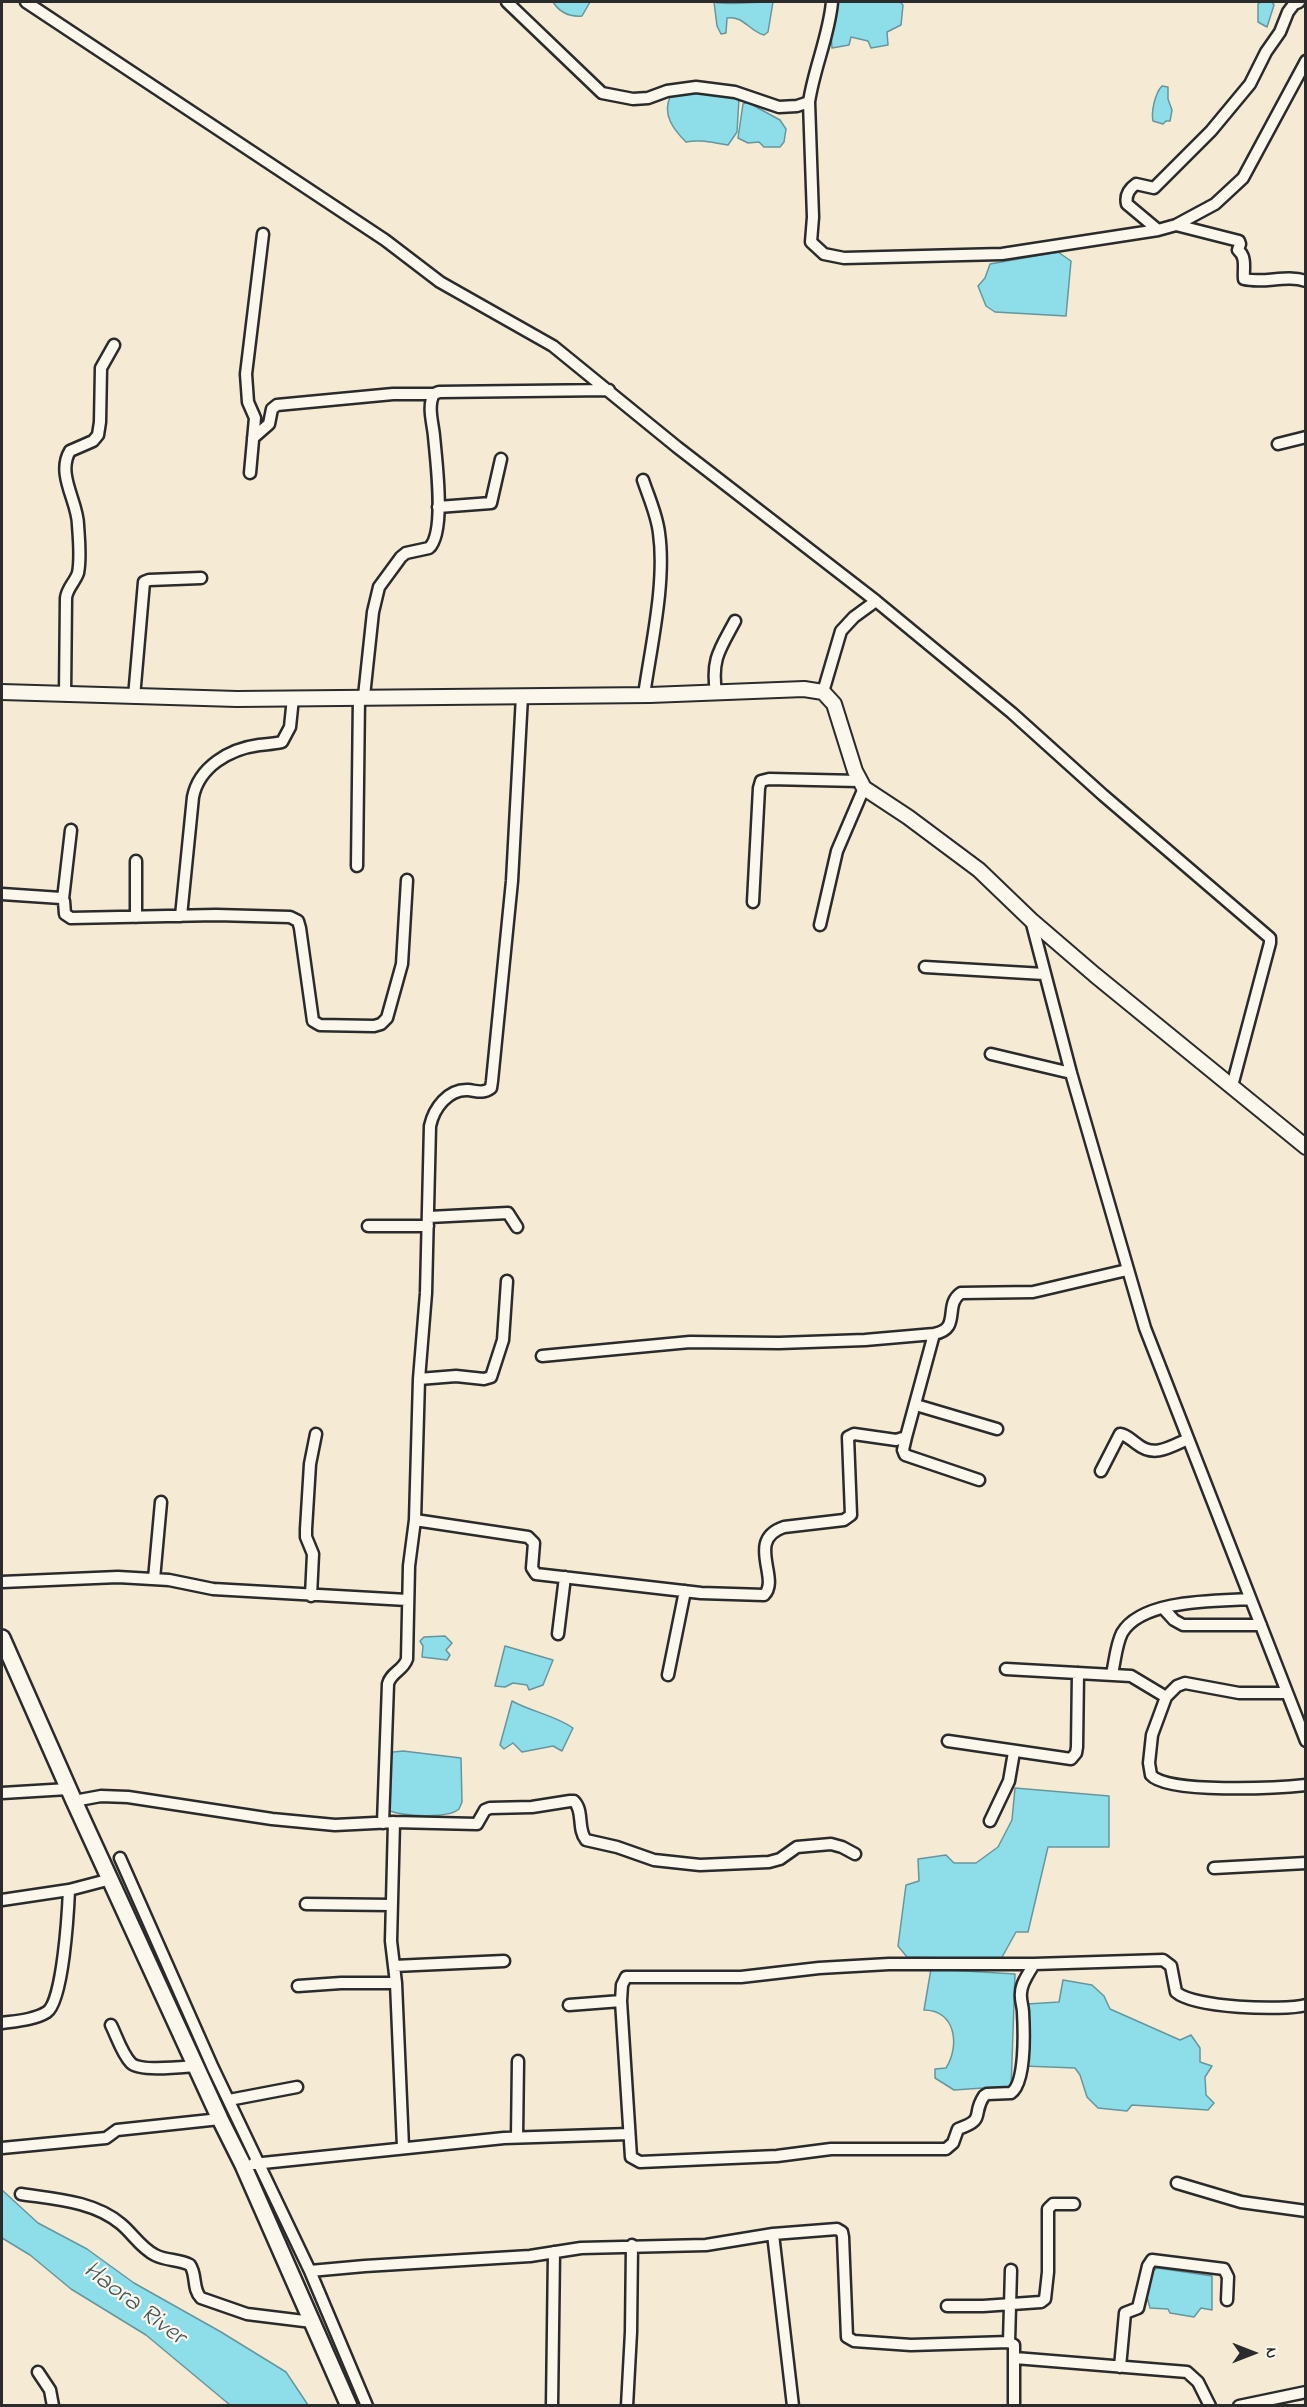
<!DOCTYPE html>
<html>
<head>
<meta charset="utf-8">
<style>
  body { margin:0 }
  #map { position:relative; width:1307px; height:2407px; overflow:hidden; background:#f5ead4; font-family:"Indie Flower",sans-serif }
  canvas { display:block }
  .frame { position:absolute; inset:0; border:3px solid #2b2b2b; pointer-events:none }
  .north { position:absolute; left:1223px; top:2323px; width:60px; height:60px; -webkit-text-stroke:4px #fbf7ec; paint-order:stroke; rotate:90deg; font-size:16px; font-weight:700; line-height:24px; text-align:center; color:#2b2b2b }
  .north::after { content:''; display:block; margin:auto; width:21px; height:27px; background:#2b2b2b; clip-path:polygon(50% 0,100% 100%,50% 72%,0 100%) }
</style>
</head>
<body>
<div id="map">
<canvas width="1307" height="2407"></canvas>
<div class="frame"></div>
<div class="north">N</div>
</div>
<script>
const ctx = document.querySelector('canvas').getContext('2d');
ctx.lineJoin = 'round';
function fillPath(path, color) { ctx.fillStyle = color; ctx.fill(path, 'evenodd'); }
function trace(path, color, width, dash) { ctx.strokeStyle = color; ctx.lineWidth = width; ctx.lineCap = dash ? 'butt' : 'round'; ctx.setLineDash(dash || []); ctx.stroke(path); }
function write(font, color, halo, rows, align = 'center') {
  ctx.font = font + ' "Indie Flower",sans-serif'; ctx.lineWidth = 4.5; ctx.setLineDash([]); ctx.textBaseline = 'middle'; ctx.strokeStyle = halo; ctx.fillStyle = color; for (const [text, x, y, turn = 0] of rows) {
    ctx.save(); ctx.translate(x, y); ctx.rotate((+turn || 0) * Math.PI / 180); ctx.textAlign = isNaN(turn) ? turn : align; if (halo) ctx.strokeText(text, 0, 0); ctx.fillText(text, 0, 0); ctx.restore();
  }
}
const water = new Path2D(`
  M553 2H590L582 16C570 17 560 13 553 2Z
  M714 2C730 6 754 1 773 2L768 32 764 35C749 31 743 15 727 18L726 33 721 34 717 26Z
  M835 2H900L903 5 901 25 887 32 888 45 871 48 868 41 851 37 849 45 832 48 830 21Z
  M1261 2H1272L1274 5 1267 27 1258 22V4Z
  M1162 86 1168 87V99L1172 110 1170 121H1166L1163 124 1153 121C1151 112 1155 93 1162 86Z
  M692 92 739 98 737 132 728 145C713 143 700 139 686 142 674 130 662 115 670 97Z
  M747 102 780 120 786 129 784 142 780 147H764L759 142 748 143 738 138 743 104Z
  M1058 252 1071 261 1066 316 995 312 986 306 978 286 985 278 990 264Z
  M445 1636 452 1643 446 1650 450 1655 447 1660 422 1657 423 1646 420 1641 424 1637Z
  M505 1646 553 1660 543 1685 529 1690 527 1685 513 1683 505 1687 495 1686Z
  M512 1701C532 1712 554 1715 573 1728L562 1751 553 1746 522 1752 513 1743 504 1749 500 1745Z
  M403 1751 461 1758 462 1802 459 1809C448 1819 404 1816 390 1811V1758L393 1752Z
  M1015 1788 1109 1796V1847H1048L1028 1932H1016L1001 1959 907 1957 898 1946 906 1885 919 1881 918 1859 946 1855 954 1863H976L998 1847 1012 1820Z
  M931 1969 1015 1974 1011 2089 995 2092 983 2088 954 2090 935 2078V2069L946 2068C960 2046 956 2010 924 2010Z
  M1063 1980 1092 1985 1104 1996 1110 2009 1180 2040 1191 2035 1200 2048V2062L1212 2066 1205 2077 1206 2095 1214 2103 1208 2110 1132 2105 1127 2111 1098 2108 1087 2097 1080 2075 1075 2068 1024 2066 1027 2004 1059 2002Z
  M2 2190 38 2223 87 2249 134 2283 221 2332 286 2372 308 2405H230L146 2335 71 2289 30 2255 2 2238Z
  M1157 2268 1212 2276V2310L1201 2308 1194 2317 1170 2313 1168 2309 1150 2308 1146 2293V2277Z`);
const minor = new Path2D(`
  M26 2 385 240 440 282 553 346 677 447 876 601 1012 713 1103 795 1270 938V943L1232 1086
  M507 2 602 93 633 99 648 98 667 91 696 87 735 92 779 107 797 106 809 102 813 217 811 242 824 254 844 258 1002 254 1158 230 1176 225 1215 204 1243 178 1306 61
  M809 102C814 68 829 36 832 2
  M1176 225 1239 241 1240 244 1238 250C1247 257 1243 269 1244 279 1265 284 1286 274 1306 281
  M1158 230 1127 204C1125 195 1129 189 1136 184L1154 188 1211 131 1250 84 1266 52 1280 32 1288 12 1294 4 1299 2
  M253 438 269 424 272 409 277 405 393 394H434
  M1278 444 1306 437
  M250 473 255 418 248 402 246 374 263 234
  M643 480C649 498 657 515 659 533 666 582 651 646 644 695
  M438 507 491 503 501 459
  M716 692C711 659 720 649 735 621
  M823 692 841 631 854 617 876 601
  M65 695 66 598C67 588 75 582 78 573 81 558 79 540 78 525 78 502 56 474 70 451L93 441 98 435 100 422 101 368 114 345
  M364 696 373 612 379 587 401 557 406 553 429 548C446 533 436 459 434 436 433 424 427 406 434 394L439 392 609 390
  M134 697 144 582 149 580 201 578
  M357 866 359 697
  M2 894 61 898 64 901 65 914 71 918 216 915 290 917 298 921 300 928 313 1021 320 1025 374 1026 381 1024 387 1018 402 964 407 880
  M63 899 71 830
  M753 902 759 788 761 781 769 779 859 781
  M181 916 193 797C199 767 229 749 259 745 266 744 274 744 282 742L290 727 293 698
  M136 917V861
  M1031 920 1071 1073 1145 1328 1306 1741
  M820 925 837 851 864 788
  M925 967 1044 974
  M991 1054 1071 1073
  M429 1217 508 1213 517 1227
  M368 1226H428
  M542 1356 690 1342 779 1343 865 1340 934 1334C962 1329 943 1305 961 1293L1033 1292 1127 1270
  M419 1379 456 1376 484 1379 491 1377 503 1340 507 1281
  M916 1405 997 1429
  M906 1437 903 1450 905 1455 979 1480
  M1101 1471 1120 1434C1127 1435 1131 1440 1137 1444 1154 1458 1170 1447 1188 1439
  M415 1520 528 1537 534 1543 532 1568 536 1574 701 1593 764 1595C781 1579 745 1540 784 1527L844 1520 851 1515 848 1437 854 1434 896 1440 906 1437 934 1334
  M154 1579 161 1502
  M2 1582 118 1577 169 1580 213 1589 407 1600
  M311 1596 313 1554 306 1537V1529L310 1464 316 1434
  M1163 1608 1174 1620 1183 1625H1261
  M558 1634 565 1577
  M1006 1669 1131 1676 1166 1697
  M1112 1674C1115 1661 1116 1645 1122 1633 1142 1599 1216 1601 1250 1599
  M668 1675 685 1591
  M1287 1693H1239L1185 1683 1177 1686 1166 1697 1152 1735 1149 1763 1151 1775C1167 1794 1278 1788 1306 1785
  M948 1741 1071 1759 1076 1753 1077 1747 1078 1673
  M2 1793 68 1789
  M74 1801 101 1796 128 1797 272 1819 335 1825 394 1822 477 1824 485 1810 490 1808 532 1807 570 1801H574C584 1811 577 1829 586 1840L617 1847 654 1860 700 1865 769 1862 780 1859 797 1847 831 1844 842 1847 855 1854
  M990 1821 1009 1781 1014 1752
  M394 1822 391 1941 396 1983 403 2147
  M383 1823 388 1684C391 1672 403 1671 407 1659L409 1566 415 1520 419 1379 426 1293 430 1126C434 1108 448 1089 468 1090 477 1091 483 1094 491 1088L492 1081 512 881 522 696
  M120 1858 213 2068 310 2271 367 2406
  M1214 1868 1306 1863
  M2 1900 69 1890 111 1879
  M306 1904 391 1905
  M1034 1964C1029 1973 1021 1983 1021 1993 1020 2000 1023 2006 1023 2012 1024 2030 1026 2083 1011 2093L987 2094 984 2096C971 2115 987 2119 958 2129L953 2143 946 2149H831L777 2156 640 2162 631 2157 621 2001 622 1985 626 1977H741L819 1968 889 1964H1034L1163 1960 1171 1966 1176 1992C1194 2008 1282 2011 1306 2005
  M394 1966 504 1961
  M298 1986 341 1983H396
  M569 2005 621 2001
  M2 2023C16 2021 34 2020 47 2012 63 2001 68 1913 69 1890
  M111 2025C117 2037 122 2054 131 2063 140 2072 182 2067 196 2066
  M229 2100 297 2087
  M517 2137 518 2061
  M2 2148 106 2138 117 2130 220 2119
  M253 2164 504 2138 629 2134
  M1177 2183 1241 2202 1306 2211
  M21 2194C54 2199 94 2201 121 2224 133 2234 141 2248 155 2255 166 2261 179 2259 190 2265 197 2275 192 2289 201 2298L247 2314 312 2322
  M773 2234 793 2406
  M310 2271 365 2266 530 2256 581 2248 706 2245 773 2234 837 2229 842 2232 843 2237 847 2337 854 2341 911 2345 1009 2342 1014 2345V2406
  M947 2306H983L1041 2302 1045 2299 1048 2272V2209L1053 2204H1074
  M1009 2342 1011 2270
  M1015 2358 1187 2372 1198 2382 1210 2406
  M1120 2367 1125 2313 1138 2308 1148 2266 1152 2260 1224 2269 1228 2277 1227 2300
  M38 2372 50 2390 53 2406
  M552 2406 554 2252
  M627 2406 631 2332 632 2245
  M1239 2406 1306 2392`);
const tertiary = new Path2D(`
  M2 692 237 699 650 695 804 689 823 692 834 704 855 771 864 788 908 817 979 870 1031 920 1095 975 1306 1147`);
const secondary = new Path2D(`
  M2 1638 74 1801 220 2119 243 2165 349 2406`);
const waterNames = [
  ["Haora River",133,2305,37]
];
fillPath(water, '#8edee9');
trace(water, '#66969d', 1.5);
trace(minor, '#2b2b2b', 15);
trace(tertiary, '#2b2b2b', 18);
trace(secondary, '#2b2b2b', 20);
trace(minor, '#fbf7ec', 10);
trace(tertiary, '#fbf7ec', 14);
trace(secondary, '#fbf7ec', 15);
write('italic 26px', '#44585a', '#fbf7ec', waterNames);
</script>
</body>
</html>
